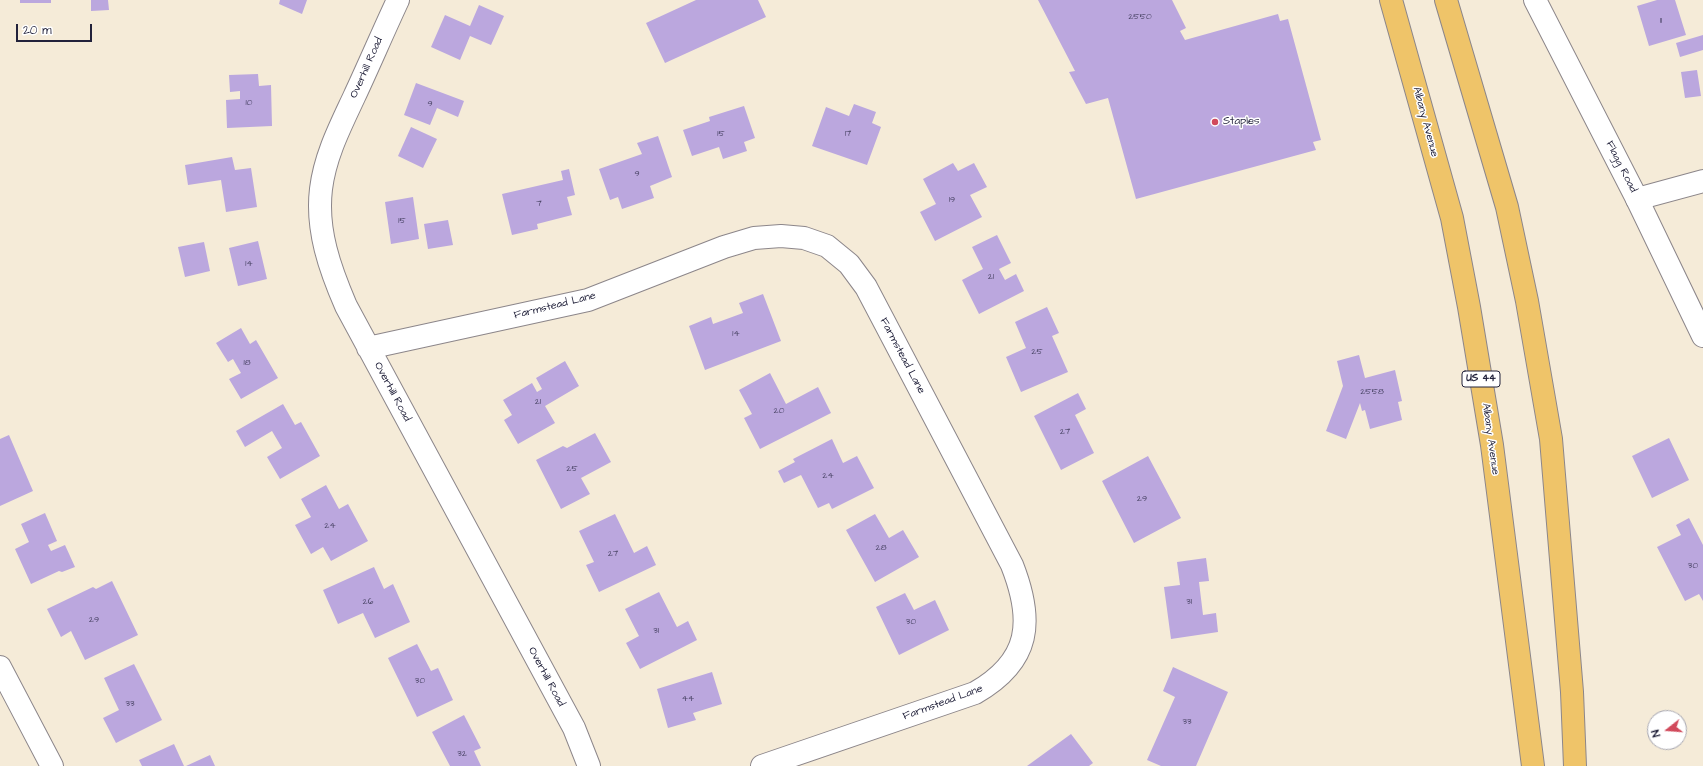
<!DOCTYPE html>
<html>
<head>
<meta charset="utf-8">
<style>
  body { margin:0 }
  #map { position:relative; width:1703px; height:766px; overflow:hidden; background:#f5ebd8; font-family:"Architects Daughter",sans-serif }
  canvas { display:block }
  .north { position:absolute; left:1647px; top:710px; width:40px; height:40px; box-sizing:border-box; background:#fff; border:1px solid #a7a7b1; border-radius:50%; rotate:253deg; font-size:11px; font-weight:700; line-height:16px; text-align:center; color:#22223b }
  .north::after { content:''; display:block; margin:auto; width:14px; height:18px; background:#d1495b; clip-path:polygon(50% 0,100% 100%,50% 72%,0 100%) }
  .scale { position:absolute; left:16px; top:24px; width:76px; height:18px; box-sizing:border-box; border:2px solid #22223b; border-top:0; padding-left:5px; font-size:12px; line-height:14px; white-space:nowrap; color:#22223b; -webkit-text-stroke:3px #fff; paint-order:stroke }
</style>
</head>
<body>
<div id="map">
<canvas width="1703" height="766"></canvas>
<div class="north">N</div>
<div class="scale">20 m</div>
</div>
<script>
const ctx = document.querySelector('canvas').getContext('2d');
ctx.lineJoin = 'round';
function fillPath(path, color) { ctx.fillStyle = color; ctx.fill(path, 'evenodd'); }
function trace(path, color, width, dash) { ctx.strokeStyle = color; ctx.lineWidth = width; ctx.lineCap = dash ? 'butt' : 'round'; ctx.setLineDash(dash || []); ctx.stroke(path); }
function write(font, color, halo, rows, align = 'center') {
  ctx.font = font + ' "Architects Daughter",sans-serif'; ctx.lineWidth = 3; ctx.setLineDash([]); ctx.textBaseline = 'middle'; ctx.strokeStyle = halo; ctx.fillStyle = color; for (const [text, x, y, turn = 0] of rows) {
    ctx.save(); ctx.translate(x, y); ctx.rotate((+turn || 0) * Math.PI / 180); ctx.textAlign = isNaN(turn) ? turn : align; if (halo) ctx.strokeText(text, 0, 0); ctx.fillText(text, 0, 0); ctx.restore();
  }
}
const building = new Path2D(`
  M20 0H51V3H20Z
  M91 0H108L109 10 91 11Z
  M280 0H307L302 14 279 4Z
  M696 0H758L766 17 665 63 646 23Z
  M1038 0H1172L1186 28 1180 31 1185 40 1278 14 1280 21 1288 19 1321 140 1313 142 1316 150 1136 199 1108 98 1086 104 1069 72 1075 71Z
  M1657 0H1675L1686 35 1649 46 1637 6Z
  M479 5 504 16 491 45 470 36 460 60 431 47 445 15 470 26Z
  M1703 35V50L1680 57 1676 43Z
  M1697 70 1701 96 1685 98 1681 72Z
  M258 74 259 86 271 85 272 126 227 128 226 100 240 99V91L230 92 229 75Z
  M416 83 464 101 458 117 437 108 430 125 404 115Z
  M854 104 876 112 872 123 881 127 867 165 812 146 826 107 849 116Z
  M744 106 755 138 744 142 747 151 723 159 719 147 692 156 683 130 710 121 709 117Z
  M411 127 437 139 423 168 398 156Z
  M658 136 672 177 650 186 654 198 622 209 618 197 610 200 599 169 642 154 637 143Z
  M232 157 235 170 251 168 257 207 226 212 221 180 188 185 185 165Z
  M953 163 958 171 974 163 987 187 970 195 982 217 935 241 920 212 936 204 923 179Z
  M569 169 575 195 567 197 572 215 537 224 538 229 512 235 502 194 563 180 561 171Z
  M413 197 419 239 391 244 385 202Z
  M448 220 453 245 428 249 424 224Z
  M997 235 1011 263 999 269 1005 280 1016 274 1024 291 979 314 962 280 983 269 972 247Z
  M258 241 267 279 238 286 229 248Z
  M204 242 210 271 185 277 178 247Z
  M763 294 781 341 705 370 689 326 711 317 713 324 743 313 739 303Z
  M1047 307 1059 333 1052 336 1068 372 1021 392 1006 357 1026 348 1015 322Z
  M241 328 250 344 256 340 278 378 241 399 229 379 241 373 233 359 228 362 216 343Z
  M1359 355 1365 378 1395 370 1402 401 1398 402 1402 420 1370 429 1365 410 1362 411 1360 403 1346 439 1326 431 1343 386 1337 361Z
  M565 361 579 386 545 406 555 423 518 444 504 420 512 415 503 400 532 383 537 392 542 389 536 378Z
  M770 373 786 404 818 387 831 413 760 449 744 418 752 414 739 390Z
  M1078 393 1086 409 1075 415 1094 453 1061 470 1034 416Z
  M283 404 295 425 301 422 320 456 280 479 267 457 282 448 272 431 245 447 236 431Z
  M595 433 611 462 581 478 590 494 561 509 536 460 563 446 567 448Z
  M9 435 33 491 0 506V439Z
  M1669 438 1689 480 1652 498 1632 456Z
  M832 439 843 463 857 456 874 488 832 509 829 503 818 508 801 475 784 483 778 471 795 462 793 459Z
  M1148 456 1181 518 1134 543 1102 481Z
  M326 485 339 509 348 504 368 541 331 561 323 547 311 554 295 525 311 517 301 499Z
  M45 513 57 541 48 545 51 551 65 545 75 567 62 572 59 571 31 584 15 549 29 542 21 524Z
  M615 514 634 553 647 546 656 565 599 592 586 565 594 562 579 531Z
  M875 514 889 538 903 530 919 557 875 582 846 530Z
  M1689 518 1703 545V601L1699 594 1685 601 1657 547 1681 535 1676 525Z
  M1206 558 1209 581 1199 582 1203 615 1216 613 1218 632 1171 639 1164 587 1180 585 1177 562Z
  M374 567 384 589 393 584 410 622 375 638 363 613 338 624 323 590Z
  M112 581 138 635 85 660 71 631 61 637 47 609 93 587 96 589Z
  M659 592 677 627 688 621 697 640 640 669 626 643 639 636 625 609Z
  M905 593 914 610 935 600 949 630 899 655 876 607Z
  M417 644 431 671 438 668 453 700 417 717 388 658Z
  M134 664 162 720 116 743 103 718 119 710 104 678Z
  M1173 667 1228 692 1196 766H1161L1147 760 1175 697 1163 691Z
  M712 672 722 704 693 713 696 720 668 728 657 689Z
  M464 715 481 748 474 751 481 766H450L432 732Z
  M1071 734 1093 763 1089 766H1027Z
  M174 744 184 766H142L139 760Z
  M210 755 215 766H186Z`);
const minor = new Path2D(`
  M398 0C383 32 369 65 354 97 340 127 325 156 321 189 316 230 330 269 346 306L574 728 589 766
  M1637 199 1703 181
  M368 348 588 300 724 247 754 238 781 236 804 238 827 246 849 264 866 287 1012 565C1034 621 1031 661 975 693L762 766
  M0 667 52 766`);
const tertiary = new Path2D(`
  M1535 0 1637 199 1703 336`);
const trunk = new Path2D(`
  M1391 0 1452 218 1469 307 1492 445 1533 766
  M1446 0 1507 207 1527 301 1551 439 1572 692 1575 766`);
const markers = [
  [1215,122,4,"#d1495b"]
];
const numberNames = [
  ["2550",1140,17],
  ["11",1661,21],
  ["10",249,103],
  ["9",430,104],
  ["15",721,134],
  ["17",848,134],
  ["9",637,174],
  ["19",952,200],
  ["7",539,204],
  ["15",402,221],
  ["14",249,264],
  ["21",991,277],
  ["14",736,334],
  ["25",1037,352],
  ["18",247,363],
  ["2558",1372,392],
  ["21",538,402],
  ["20",779,411],
  ["27",1065,432],
  ["25",572,469],
  ["24",828,476],
  ["29",1142,499],
  ["24",330,526],
  ["28",881,548],
  ["27",613,554],
  ["30",1693,566],
  ["26",368,602],
  ["31",1189,602],
  ["29",94,620],
  ["30",911,622],
  ["31",656,631],
  ["30",420,681],
  ["44",688,699],
  ["33",130,704],
  ["33",1187,722],
  ["32",462,754]
];
const shields = [
  [1481,379,38]
];
const shieldNames = [
  ["US 44",1481,379]
];
const streetNames = [
  ["Overhill Road",367,68,-66],
  ["Albany Avenue",1425,122,75],
  ["Flagg Road",1621,167,63],
  ["Farmstead Lane",555,306,-14],
  ["Farmstead Lane",902,356,62],
  ["Overhill Road",392,392,62],
  ["Albany Avenue",1490,439,82],
  ["Overhill Road",546,677,62],
  ["Farmstead Lane",943,703,-20]
];
const poiNames = [
  ["Staples",1223,122]
];
fillPath(building, '#bba7de');
trace(minor, '#8c868a', 24);
trace(tertiary, '#8c868a', 24);
trace(trunk, '#8c868a', 24);
trace(minor, '#fff', 22);
trace(tertiary, '#fff', 22);
trace(trunk, '#efc469', 22);
for (const [x, y, r, color] of markers) { const dot = new Path2D(); dot.arc(x, y, r, 0, 2 * Math.PI); ctx.fillStyle = color; ctx.fill(dot); trace(dot, '#fff', 1.5); }
write('9px', '#484364', null, numberNames);
for (const [x, y, w] of shields) { const box = new Path2D(); box.roundRect(x - w / 2, y - 8, w, 16, 3); ctx.fillStyle = '#fff'; ctx.fill(box); trace(box, '#22223b', 1); }
write('bold 10px', '#22223b', null, shieldNames);
write('11px', '#22223b', '#fff', streetNames);
write('11px', '#22223b', '#fff', poiNames, 'left');
</script>
</body>
</html>
